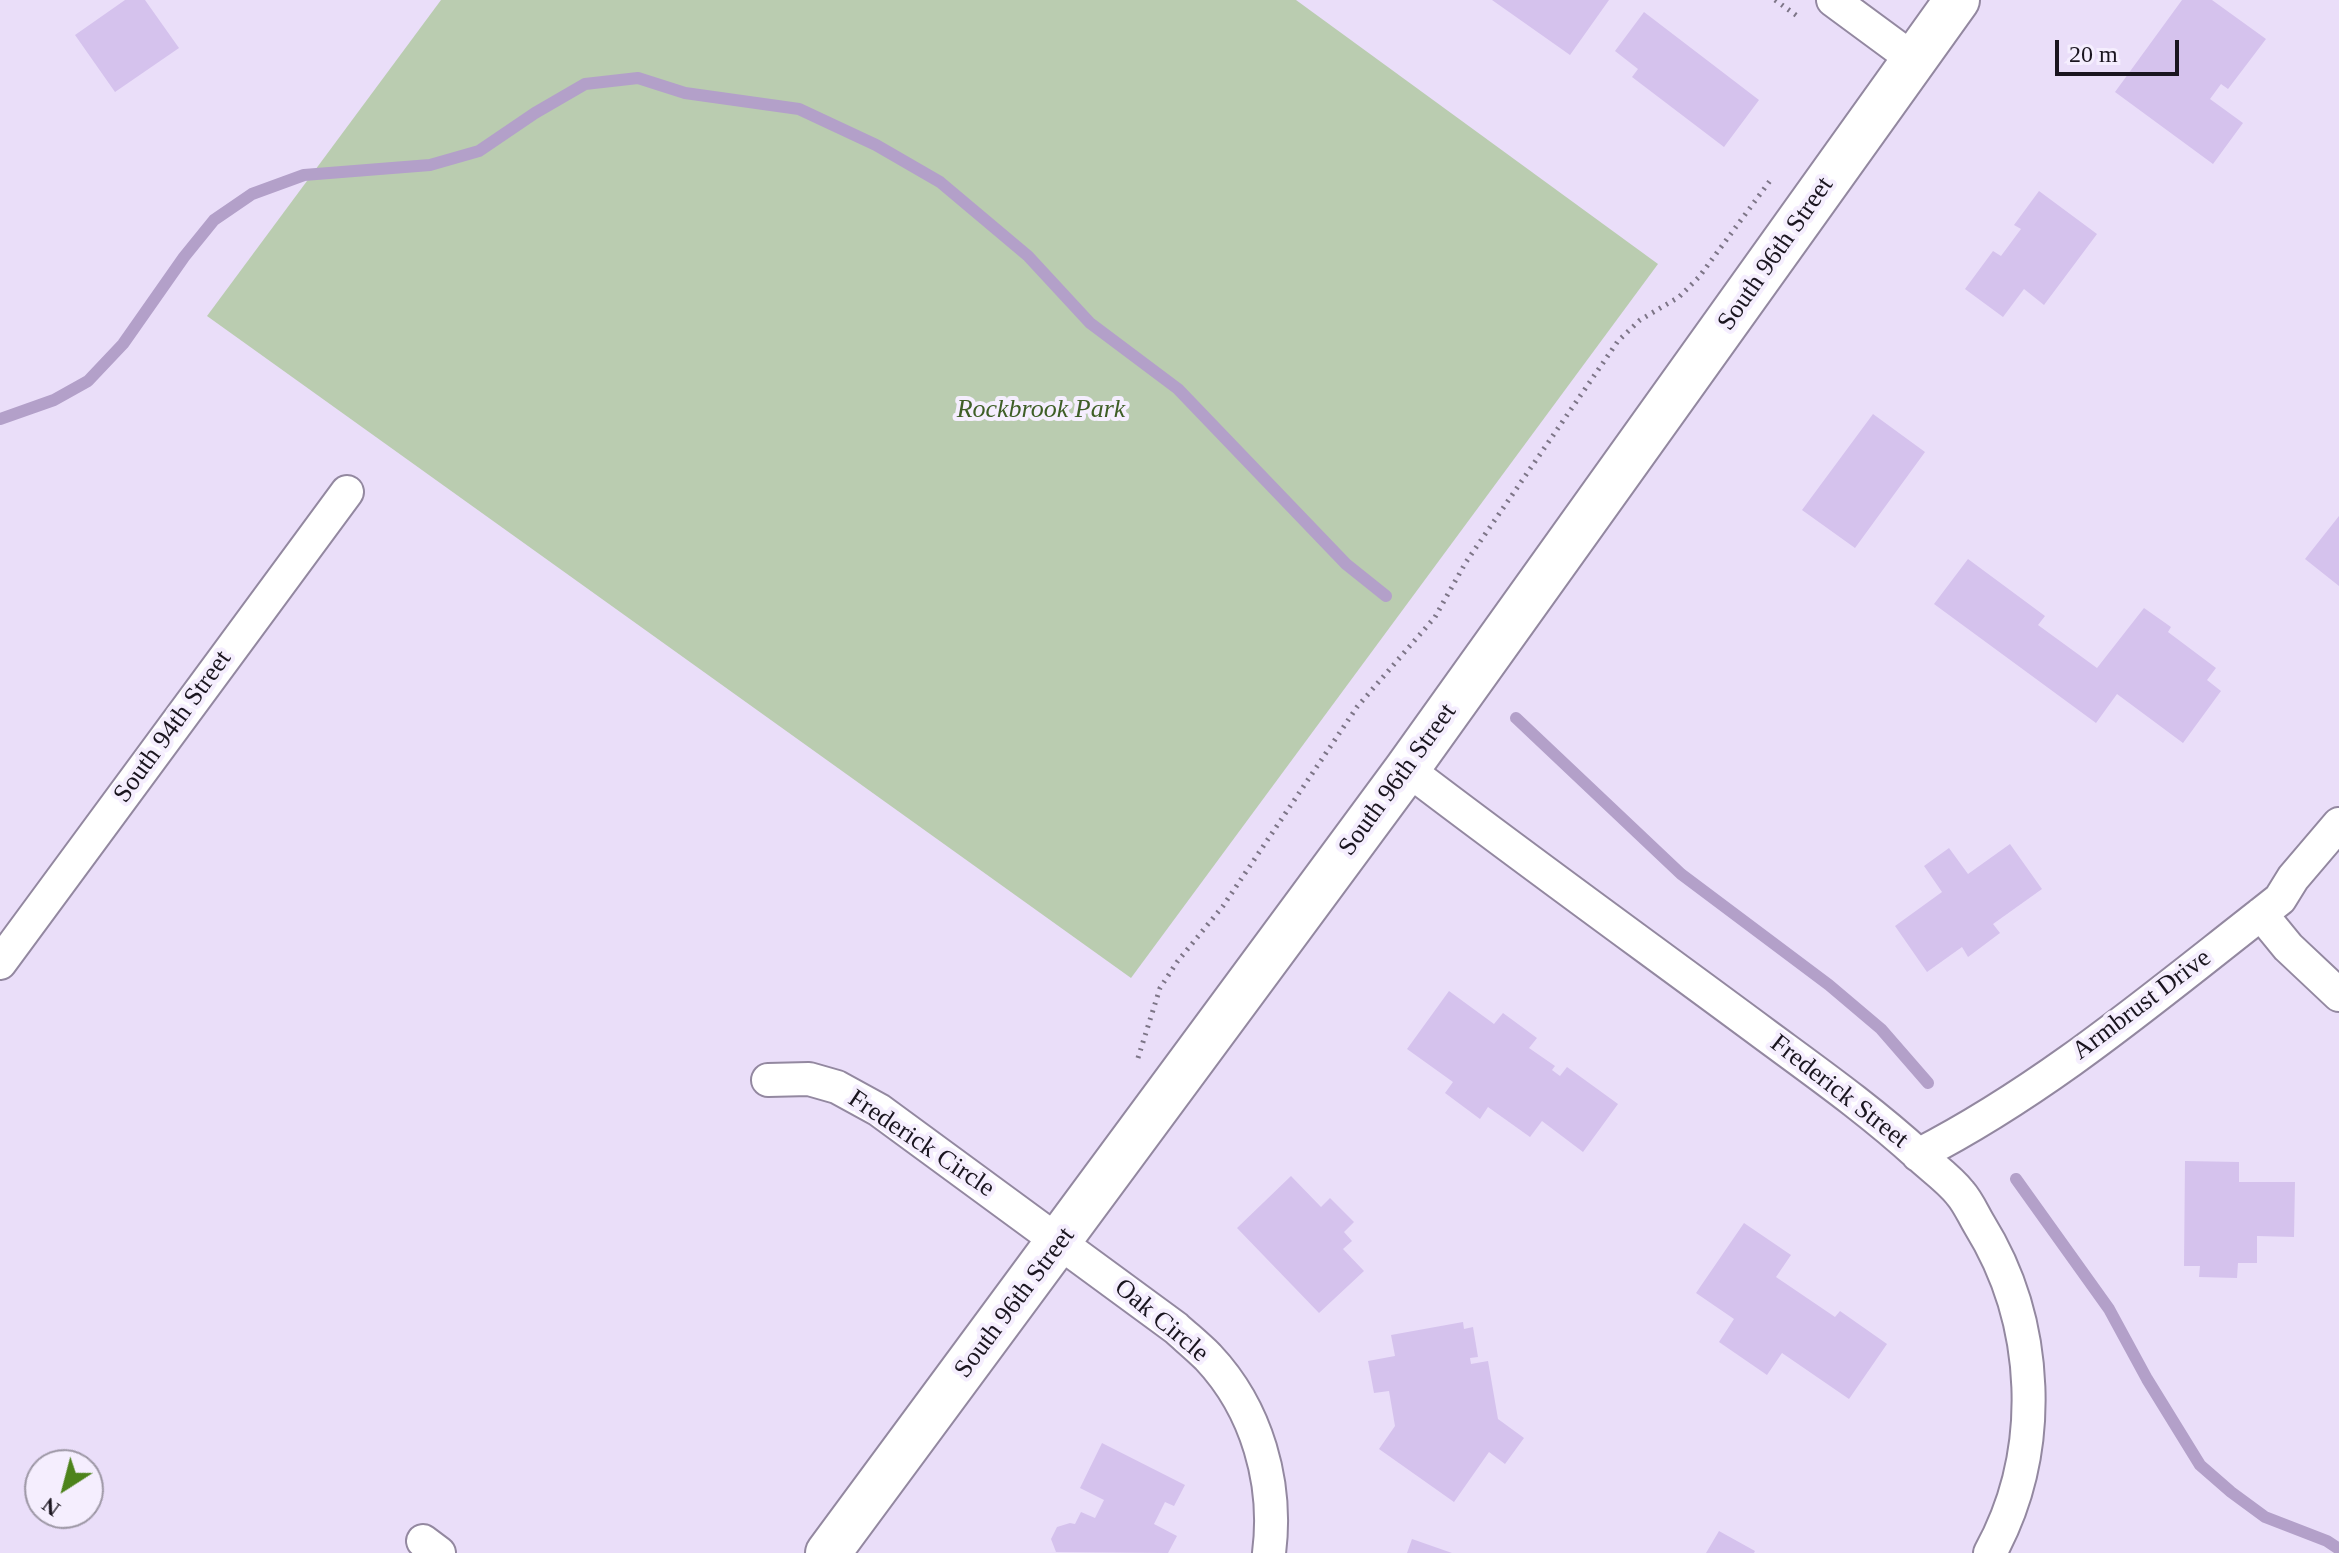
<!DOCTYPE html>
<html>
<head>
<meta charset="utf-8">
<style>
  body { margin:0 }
  #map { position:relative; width:2339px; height:1553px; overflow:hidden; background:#eadef9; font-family:"Times New Roman",serif }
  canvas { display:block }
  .north { position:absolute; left:24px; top:1449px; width:80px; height:80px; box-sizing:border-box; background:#f5eefe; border:2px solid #9d97a5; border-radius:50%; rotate:216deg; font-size:22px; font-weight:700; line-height:32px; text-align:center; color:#1a151f }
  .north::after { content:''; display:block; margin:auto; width:28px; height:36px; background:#4d831b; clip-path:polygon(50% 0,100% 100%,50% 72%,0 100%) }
  .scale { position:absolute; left:2055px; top:40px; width:124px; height:36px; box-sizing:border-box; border:4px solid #1a151f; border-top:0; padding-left:10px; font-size:24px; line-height:28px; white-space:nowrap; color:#1a151f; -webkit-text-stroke:6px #f5eefe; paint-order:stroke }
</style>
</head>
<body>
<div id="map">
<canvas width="2339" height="1553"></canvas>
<div class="north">N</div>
<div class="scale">20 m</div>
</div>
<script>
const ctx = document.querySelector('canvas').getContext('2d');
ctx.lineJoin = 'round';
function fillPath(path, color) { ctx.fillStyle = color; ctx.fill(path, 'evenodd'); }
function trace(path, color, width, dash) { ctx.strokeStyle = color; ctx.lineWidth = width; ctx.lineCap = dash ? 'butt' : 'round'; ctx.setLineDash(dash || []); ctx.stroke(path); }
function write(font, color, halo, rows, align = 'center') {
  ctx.font = font + ' "Times New Roman",serif'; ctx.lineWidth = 8; ctx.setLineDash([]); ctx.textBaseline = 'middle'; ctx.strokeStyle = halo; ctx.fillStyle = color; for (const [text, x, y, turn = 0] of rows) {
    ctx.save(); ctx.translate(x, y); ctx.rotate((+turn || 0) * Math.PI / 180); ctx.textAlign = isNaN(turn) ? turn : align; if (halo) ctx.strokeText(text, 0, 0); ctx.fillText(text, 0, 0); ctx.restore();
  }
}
const green = new Path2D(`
  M441 0H1296L1658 264 1131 978 207 316Z`);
const stream = new Path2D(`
  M0 419 54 400 88 381 123 344 184 257 214 220 252 194 304 175 430 165 479 151 535 113 585 84 638 78 685 93 799 109 876 145 940 182 1028 256 1090 323 1178 389 1346 564 1386 596
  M1516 718 1681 874 1829 985 1881 1029 1928 1083
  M2016 1179 2109 1309 2147 1379 2200 1465 2231 1492 2265 1517 2327 1541 2339 1549`);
const building = new Path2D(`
  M125 0H145L179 48 115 92 75 35Z
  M1492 0H1609L1570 55Z
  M2182 0H2212L2266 39 2228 89 2221 84 2210 99 2243 123 2213 164 2115 92Z
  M1644 12 1759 100 1724 147 1632 77 1638 69 1615 51Z
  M2039 191 2097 234 2044 305 2024 289 2003 317 1965 289 1993 251 2001 256 2021 229 2014 225Z
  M1873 414 1925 452 1855 548 1802 510Z
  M2339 516V586L2305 559Z
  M1968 559 2045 616 2038 625 2097 668 2144 608 2171 627 2168 632 2216 668 2207 680 2221 691 2183 743 2117 694 2096 723 1934 604Z
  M2010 844 2042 889 1993 924 2000 933 1968 957 1962 947 1927 972 1895 926 1942 892 1924 866 1949 848 1968 874Z
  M1449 991 1494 1024 1503 1013 1537 1038 1529 1048 1555 1066 1552 1070 1560 1076 1567 1067 1618 1104 1583 1152 1542 1121 1530 1137 1488 1107 1480 1119 1445 1093 1453 1082 1407 1049Z
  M2185 1161 2239 1162V1182H2295L2294 1237 2257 1236V1263H2238L2237 1278 2199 1277 2200 1266H2184Z
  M1291 1176 1321 1207 1330 1198 1354 1222 1344 1232 1352 1241 1343 1249 1364 1271 1319 1313 1237 1228Z
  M1744 1223 1791 1255 1776 1277 1835 1317 1840 1311 1887 1344 1849 1399 1782 1353 1767 1375 1719 1342 1734 1319 1696 1293Z
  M1463 1322 1464 1329 1473 1327 1478 1357 1470 1358 1471 1364 1488 1361 1498 1419 1524 1438 1505 1464 1489 1452 1454 1502 1379 1449 1395 1426 1389 1391 1374 1393 1368 1361 1395 1356 1391 1335Z
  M1102 1443 1185 1485 1174 1506 1165 1502 1154 1524 1177 1536 1168 1553 1056 1552 1051 1539 1057 1527 1070 1523 1075 1524 1081 1512 1095 1518 1104 1500 1080 1488Z
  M1719 1531 1755 1551 1754 1553H1706Z
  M1412 1539 1452 1553H1407Z`);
const path = new Path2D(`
  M1775 0 1800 18
  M1138 1058 1160 988 1177 962 1223 906 1357 707 1435 617 1466 562 1618 341 1640 320 1679 297 1699 277 1772 178`);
const street = new Path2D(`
  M1833 0 1913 59
  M1407 769C1526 860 1647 947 1767 1036 1820 1075 1872 1112 1920 1156 1933 1168 1949 1179 1960 1193 1968 1202 1973 1214 1979 1224 2040 1322 2046 1451 1990 1553
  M2261 914 2288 947 2339 995
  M0 963 347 492
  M768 1080 809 1079 837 1087 879 1110 1176 1328C1187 1338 1198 1347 1208 1357 1257 1409 1278 1483 1269 1553
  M1918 1155C2043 1091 2151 1000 2261 914L2280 899 2293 878 2339 824
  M423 1541 439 1553`);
const secondary = new Path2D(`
  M828 1553 1407 769 1957 0`);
const streetNames = [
  ["South 96th Street",1776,254,-55],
  ["South 94th Street",173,727,-54],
  ["South 96th Street",1398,780,-54],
  ["Armbrust Drive",2142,1005,-37],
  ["Frederick Street",1839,1092,38],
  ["Frederick Circle",921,1144,34],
  ["South 96th Street",1015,1303,-53],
  ["Oak Circle",1161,1321,40]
];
const parkNames = [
  ["Rockbrook Park",1041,410]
];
fillPath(green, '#baccb0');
trace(stream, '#b3a0c9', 12);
fillPath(building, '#d5c2ed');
trace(street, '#9388a0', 36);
trace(secondary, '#9388a0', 48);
trace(path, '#7d7587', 5, [2, 6]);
trace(street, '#fff', 32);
trace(secondary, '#fff', 44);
write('26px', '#1a151f', '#f5eefe', streetNames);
write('italic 26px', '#3e5e26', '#f5eefe', parkNames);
</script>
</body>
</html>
